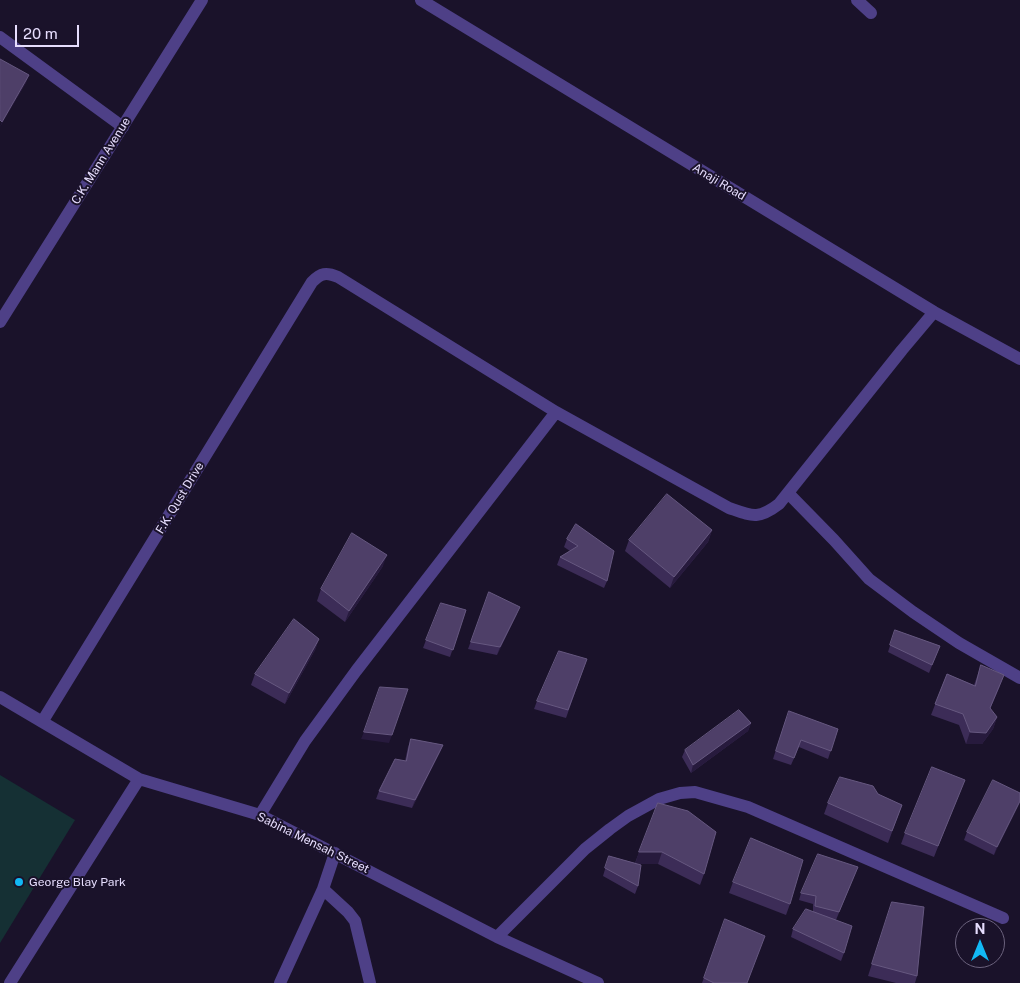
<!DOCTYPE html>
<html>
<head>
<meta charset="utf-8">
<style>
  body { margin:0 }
  #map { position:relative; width:1020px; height:983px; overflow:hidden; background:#1a122a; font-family:"Public Sans",sans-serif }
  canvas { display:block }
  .north { position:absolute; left:955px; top:918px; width:50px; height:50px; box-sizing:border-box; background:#1a122a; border:1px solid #6c637e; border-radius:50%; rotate:0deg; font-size:14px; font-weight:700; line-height:20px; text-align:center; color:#e6ddfd }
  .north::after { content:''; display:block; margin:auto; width:18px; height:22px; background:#12b8f5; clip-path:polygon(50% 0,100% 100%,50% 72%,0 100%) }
  .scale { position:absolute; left:15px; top:25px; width:64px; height:22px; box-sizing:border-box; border:2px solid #e6ddfd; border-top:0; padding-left:6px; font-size:15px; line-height:18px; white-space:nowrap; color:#e6ddfd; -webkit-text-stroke:4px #1a122a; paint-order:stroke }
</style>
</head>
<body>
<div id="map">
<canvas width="1020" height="983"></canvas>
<div class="north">N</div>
<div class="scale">20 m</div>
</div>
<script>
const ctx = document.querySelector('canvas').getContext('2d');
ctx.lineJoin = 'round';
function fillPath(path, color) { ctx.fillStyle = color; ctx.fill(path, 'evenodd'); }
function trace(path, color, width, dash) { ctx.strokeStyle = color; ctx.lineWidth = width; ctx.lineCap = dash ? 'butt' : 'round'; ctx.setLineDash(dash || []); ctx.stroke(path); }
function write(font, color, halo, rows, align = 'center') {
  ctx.font = font + ' "Public Sans",sans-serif'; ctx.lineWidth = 4; ctx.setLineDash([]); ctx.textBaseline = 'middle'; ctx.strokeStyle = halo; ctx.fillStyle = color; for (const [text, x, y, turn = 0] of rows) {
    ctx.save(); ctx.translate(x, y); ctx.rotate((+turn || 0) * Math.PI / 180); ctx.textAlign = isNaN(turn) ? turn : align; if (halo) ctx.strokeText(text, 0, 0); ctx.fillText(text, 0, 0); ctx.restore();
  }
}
const green = new Path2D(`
  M0 775 75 820 0 943Z`);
const minor = new Path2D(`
  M421 0 934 312 1020 359
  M857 0 871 13
  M0 37 123 127
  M0 322 202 0
  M788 493 834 540 869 579 913 612 959 643 1020 678
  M0 697 139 779 260 815 497 937 598 983
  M42 722 312 282C321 273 326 272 338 277L556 412 729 508C752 516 758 520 779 504L902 350 934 312
  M260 815 305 741 356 671 556 412
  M335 853 323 889 348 912 355 921 370 983
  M497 937 585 849 610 829 628 816 659 799 680 793 695 792 748 807 1003 918
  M10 983 139 779
  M280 983 323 889`);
const wall = new Path2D(`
  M576 524 607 581 604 588 557 565 560 557 570 551 564 547 567 539Z
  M712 530 708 542 670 588 625 551 629 540Z
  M383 566 345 622 317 601 321 589Z
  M489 592 517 614 497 655 468 649Z
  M466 610 450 657 423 648 426 640Z
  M895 630 940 646 929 673 888 652Z
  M319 639 315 650 285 704 251 685 255 674Z
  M587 659 566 718 534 709 537 701Z
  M981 665 1000 686 990 709 997 717 993 729 982 744H966L959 725 931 715 947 674 974 685Z
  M786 718 838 729 828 759 799 747 791 765 773 759Z
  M751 723 748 731 691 773 682 757 685 750Z
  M411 739 443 745 440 752 412 808 376 799 379 791 405 761 408 747Z
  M960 791 934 857 901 844 905 833Z
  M1020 793 994 855 964 840 967 832Z
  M878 794 902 805 888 843 824 814 828 803Z
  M658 803 704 874 700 885 658 864H637L638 886 635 894 603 876 609 856 635 863Z
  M855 874 836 920 844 953 841 961 791 937 793 929 813 912V904L799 900 801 893Z
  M733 882 790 904 786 915 729 893Z
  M892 902 917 976 915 983H896L868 976Z
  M721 930 747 983H702Z`);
const shadedWall = new Path2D(`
  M29 75 26 83 0 127 2 122Z
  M712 530 708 542 670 588 674 577Z
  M387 555 383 566 345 622 349 611Z
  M520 607 517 614 497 655 500 647Z
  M319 639 315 650 285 704 289 693Z
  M1004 675 1000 686 986 719 990 708Z
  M997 717 993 729 982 744H966L970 732Z
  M751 723 748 731 691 773 693 765Z
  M364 732 392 735 389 743 361 739Z
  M443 745 440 752 412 808 415 800Z
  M1020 801V803L994 855 997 847Z
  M639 852H662L658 864H635Z`);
const building = new Path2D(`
  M0 59 29 75 2 122 0 120Z
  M667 494 712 530 674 577 629 540Z
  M576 524 614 551 607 581 560 557 578 546 567 539Z
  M352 533 387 555 349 611 321 589Z
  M489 592 520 607 500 647 471 642Z
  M441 603 466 610 453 650 426 640Z
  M294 619 319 639 289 693 255 674Z
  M895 630 940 646 932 665 890 645Z
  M559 651 587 659 568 710 537 701Z
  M981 665 1004 675 990 708 997 717 986 733 970 732 963 714 935 704 947 674 975 686Z
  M380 687 408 689 392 735 364 732Z
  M739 710 751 723 693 765 685 750Z
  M789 711 838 729 831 751 801 740 794 758 776 751Z
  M411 739 443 745 415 800 379 791 395 759 406 761Z
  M932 767 965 780 938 846 905 833Z
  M840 777 873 786 878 794 902 805 892 831 828 803Z
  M993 780 1020 793V801L997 847 967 832Z
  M658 803 688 811 716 832 704 874 662 852H639Z
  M751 838 803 860 790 904 733 882Z
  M818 854 858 867 839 912 815 906 816 896 801 893Z
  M609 856 641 865 638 886 605 868Z
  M892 902 924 907 917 976 872 964Z
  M806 909 852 926 844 953 793 929Z
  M725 919 765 936 747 983H714L704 978Z`);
const markers = [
  [19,882,5,"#12b8f5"]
];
const streetNames = [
  ["C.K. Mann Avenue",101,161,-58],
  ["Anaji Road",719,182,31],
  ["F.K. Qust Drive",180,498,-59],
  ["Sabina Mensah Street",313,843,26]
];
const poiNames = [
  ["George Blay Park",29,882]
];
fillPath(green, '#153034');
trace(minor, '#4e4087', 12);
fillPath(wall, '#3c2c57');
fillPath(shadedWall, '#271a3d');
fillPath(building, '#4e3f68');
trace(building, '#665880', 1);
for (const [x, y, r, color] of markers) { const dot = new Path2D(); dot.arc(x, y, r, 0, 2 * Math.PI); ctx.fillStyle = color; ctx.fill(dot); trace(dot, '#1a122a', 2); }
write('12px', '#e6ddfd', '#1a122a', streetNames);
write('12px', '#e6ddfd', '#1a122a', poiNames, 'left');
</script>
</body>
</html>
